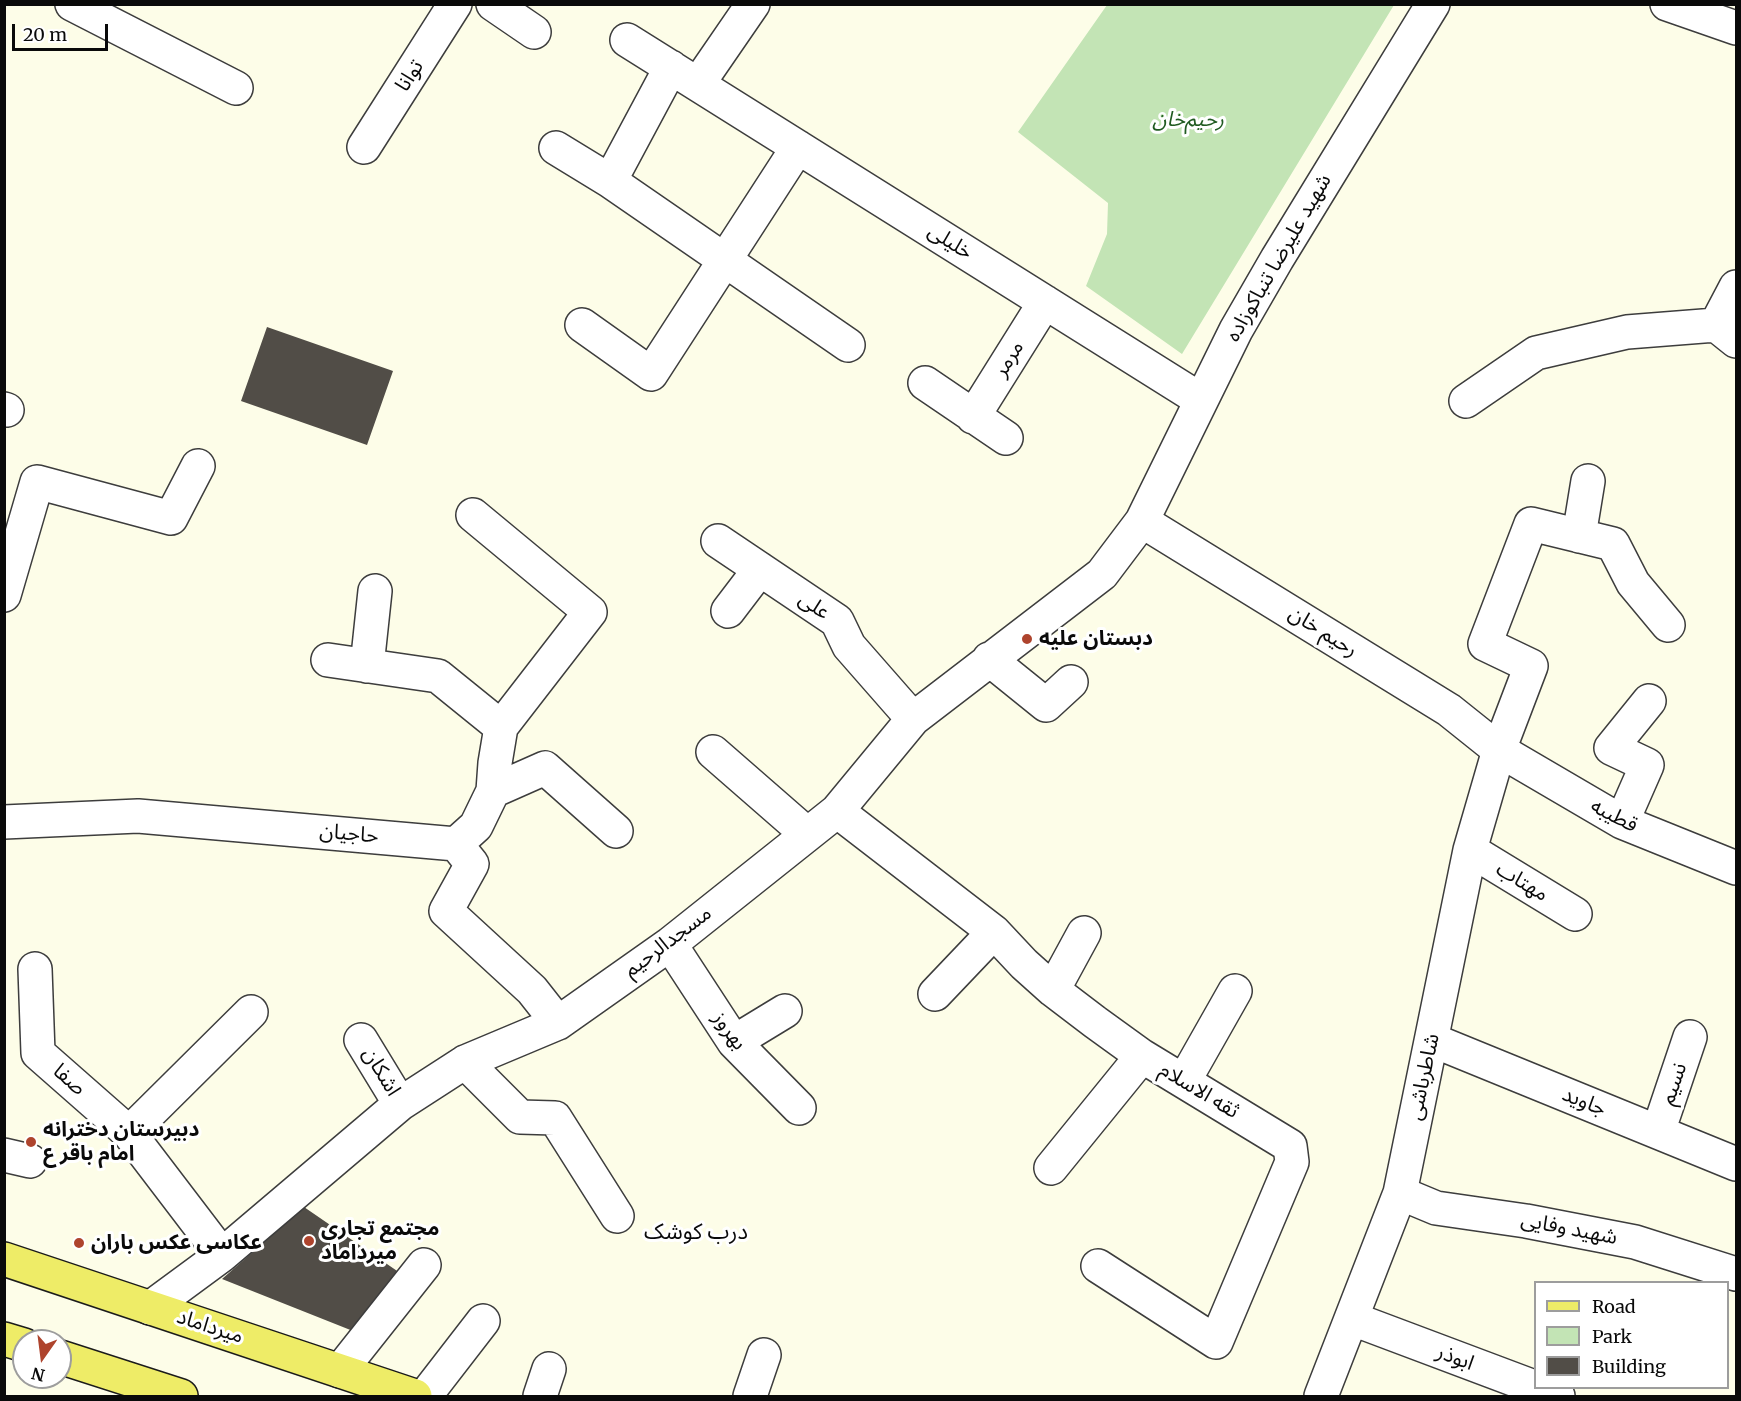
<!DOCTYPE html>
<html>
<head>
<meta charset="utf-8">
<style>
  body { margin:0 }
  #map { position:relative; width:1741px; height:1401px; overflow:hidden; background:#fdfde8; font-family:Merriweather,serif }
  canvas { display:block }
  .frame { position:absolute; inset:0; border:6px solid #0a0a0a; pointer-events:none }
  .legend { position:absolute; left:1534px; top:1281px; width:195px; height:108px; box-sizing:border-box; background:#fff; border:2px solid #9d9d9d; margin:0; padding:8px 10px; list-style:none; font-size:18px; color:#0a0a0a }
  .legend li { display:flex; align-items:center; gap:12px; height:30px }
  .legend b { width:30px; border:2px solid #9d9d9d }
  .north { position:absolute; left:12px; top:1329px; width:60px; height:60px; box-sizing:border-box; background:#fff; border:2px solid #9d9d9d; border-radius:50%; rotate:194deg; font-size:16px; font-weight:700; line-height:24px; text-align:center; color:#0a0a0a }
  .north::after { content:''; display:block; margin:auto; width:21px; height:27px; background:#ae442d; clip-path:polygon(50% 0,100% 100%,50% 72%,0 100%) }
  .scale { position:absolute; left:12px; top:24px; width:96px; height:27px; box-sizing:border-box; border:3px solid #0a0a0a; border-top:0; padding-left:8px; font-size:18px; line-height:21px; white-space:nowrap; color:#0a0a0a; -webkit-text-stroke:4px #fff; paint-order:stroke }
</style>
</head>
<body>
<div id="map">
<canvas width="1741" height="1401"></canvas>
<div class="frame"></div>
<ul class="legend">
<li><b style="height:8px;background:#eeec67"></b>Road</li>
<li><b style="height:16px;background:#c3e4b5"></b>Park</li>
<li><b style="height:16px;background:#514d47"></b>Building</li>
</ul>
<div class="north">N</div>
<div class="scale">20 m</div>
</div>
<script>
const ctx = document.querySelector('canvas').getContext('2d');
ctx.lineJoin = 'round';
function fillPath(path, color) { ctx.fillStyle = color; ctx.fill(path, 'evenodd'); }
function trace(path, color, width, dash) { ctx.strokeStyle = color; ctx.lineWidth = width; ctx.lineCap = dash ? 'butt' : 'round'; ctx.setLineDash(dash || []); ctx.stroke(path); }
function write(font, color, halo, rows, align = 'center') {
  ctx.font = font + ' Merriweather,"Noto Sans Arabic",serif'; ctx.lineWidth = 6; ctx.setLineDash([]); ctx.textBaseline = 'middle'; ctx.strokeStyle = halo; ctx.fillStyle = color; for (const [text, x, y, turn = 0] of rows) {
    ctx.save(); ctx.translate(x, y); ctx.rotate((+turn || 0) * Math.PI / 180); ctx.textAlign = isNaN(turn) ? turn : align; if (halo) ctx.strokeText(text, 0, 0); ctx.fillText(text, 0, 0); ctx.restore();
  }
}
const green = new Path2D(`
  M1107 5H1394L1182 354 1086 286 1107 234 1108 203 1018 132Z`);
const building = new Path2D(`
  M267 327 393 371 367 445 241 401Z
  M304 1207 403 1275 358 1333 222 1279Z`);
const minor = new Path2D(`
  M72 4 236 88
  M493 4 534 32
  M1667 4 1736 28
  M627 40 1201 400
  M698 84 753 4
  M364 147 455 4
  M556 148 610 181 848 345
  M610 181 671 67
  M582 325 651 374 798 147
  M1716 325 1736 287
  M925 383 1006 438
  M1466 401 1536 353 1627 332 1716 325 1736 341
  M4 409 7 410
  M973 417 1045 302
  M1142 521 1449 710 1499 750 1622 822 1736 868
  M1579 536 1588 481
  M718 541 837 621 849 646 913 719
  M4 595 37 482 171 518 198 466
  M728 611 760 569
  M989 659 1046 705 1071 682
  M328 660 438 676 501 727
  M367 666 375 591
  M713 752 807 834
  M493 791 545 768 616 831
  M837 811 994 932 1024 964 1053 990 1095 1022 1142 1056 1290 1146 1292 1162 1216 1342 1098 1266
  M4 822 138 816 456 844 472 864 446 911 532 990 558 1023
  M1622 822 1647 765 1611 748 1649 701
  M456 844 476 826 493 791 495 763 501 727 590 612 473 515
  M1470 850 1575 914
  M670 944 734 1042 799 1108
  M35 969 38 1053 129 1133 222 1255
  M1053 990 1084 933
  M935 994 994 932
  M361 1040 400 1104
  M1432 1040 1736 1164
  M734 1042 785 1011
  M465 1062 520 1117 555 1118 617 1216
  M1184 1081 1235 991
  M1658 1132 1690 1037
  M129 1133 251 1012
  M4 1155 30 1161
  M1051 1168 1142 1056
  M1400 1193 1436 1208 1526 1221 1635 1242 1736 1274
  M150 1308 222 1255 400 1104 465 1062 558 1023 670 944 837 811 913 719 1102 574 1142 521 1236 330 1277 259 1433 4
  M1353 1319 1558 1396
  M340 1371 424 1265
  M425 1396 483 1321
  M540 1396 549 1369
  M750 1396 764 1355
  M1321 1396 1400 1193 1470 850 1499 750 1531 666 1485 644 1531 524 1613 544 1633 583 1668 625`);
const major = new Path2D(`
  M4 1259 415 1396
  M4 1339 24 1345
  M60 1357 181 1396`);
const markers = [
  [1027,639,6,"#ae442d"],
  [31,1142,6,"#ae442d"],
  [309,1241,6,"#ae442d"],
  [79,1243,6,"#ae442d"]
];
const streetNames = [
  ["توانا",410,76,-57],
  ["خلیلی",950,242,32],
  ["شهید علیرضا تنباکوزاده",1279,258,-60],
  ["مرمر",1009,359,-58],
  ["علی",814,606,34],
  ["رحیم خان",1323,632,32],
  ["قطیبه",1614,816,27],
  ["حاجیان",349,834,5],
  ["مهتاب",1522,882,31],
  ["مسجدالرحیم",668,942,-37],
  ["بهروز",729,1031,54],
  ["اشکان",381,1072,59],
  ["شاطرباشی",1424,1077,-78],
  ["صفا",69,1080,41],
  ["نسیم",1674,1084,-71],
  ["ثقه الاسلام",1199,1091,31],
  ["جاوید",1584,1102,22],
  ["شهید وفایی",1569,1229,11],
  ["میرداماد",210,1327,18],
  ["ابوذر",1455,1358,21]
];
const parkNames = [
  ["رحیم‌خان",1188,120]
];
const poiNames = [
  ["دبستان علیه",1039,639],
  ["دبیرستان دخترانه",43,1130],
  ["امام باقر ع",43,1154],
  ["مجتمع تجاری",321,1229],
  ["میرداماد",321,1253],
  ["عکاسی عکس باران",91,1243]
];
const neighbourhoodNames = [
  ["درب کوشک",696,1233]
];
fillPath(green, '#c3e4b5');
fillPath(building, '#514d47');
trace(minor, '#3d3d3d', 36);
trace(major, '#1b1b1b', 36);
trace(minor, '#fff', 33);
trace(major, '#eeec67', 33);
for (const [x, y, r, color] of markers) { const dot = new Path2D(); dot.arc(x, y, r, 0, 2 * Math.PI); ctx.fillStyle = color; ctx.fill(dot); trace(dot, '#fff', 2); }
write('21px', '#0a0a0a', '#fff', streetNames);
write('italic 21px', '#205b21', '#fff', parkNames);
write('bold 21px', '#0a0a0a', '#fff', poiNames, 'left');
write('22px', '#0a0a0a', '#fff', neighbourhoodNames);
</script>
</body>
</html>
